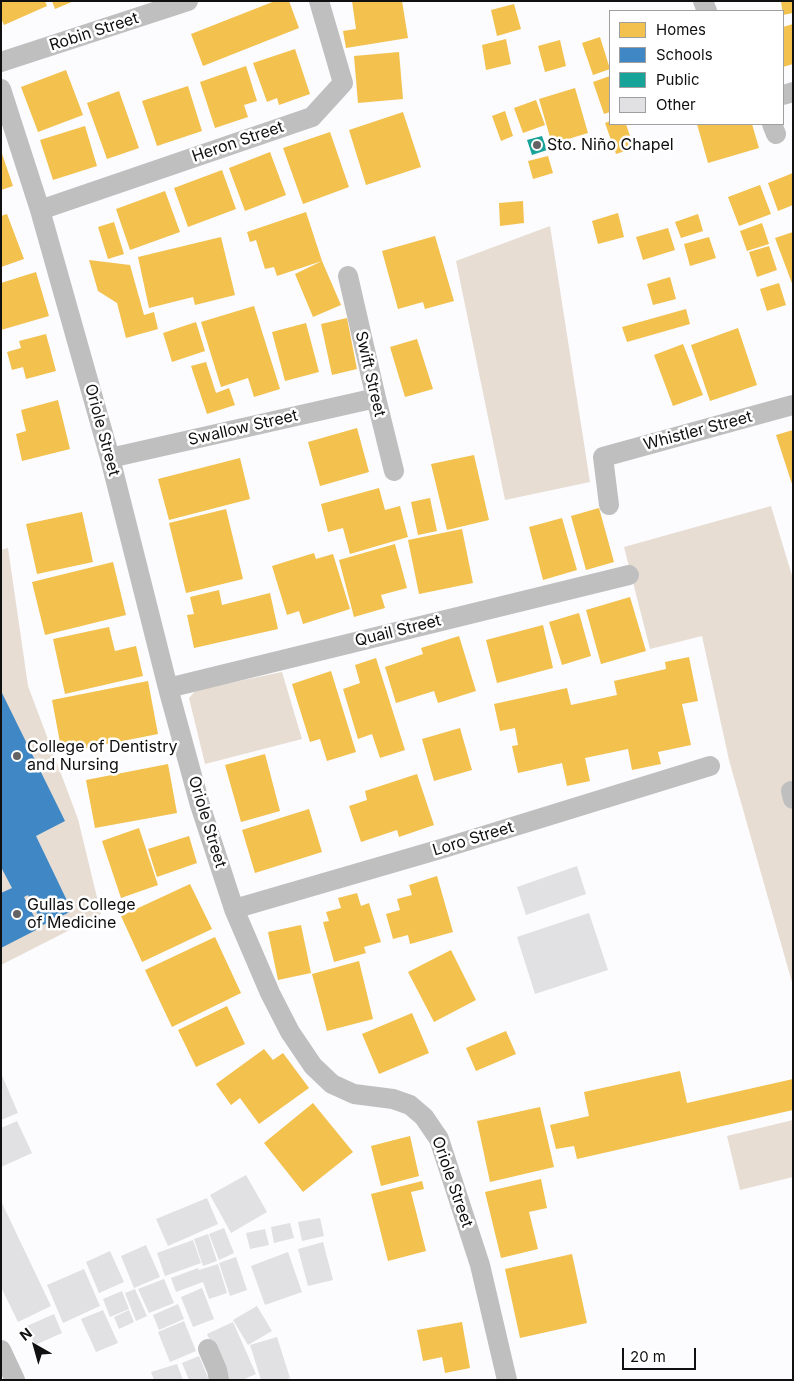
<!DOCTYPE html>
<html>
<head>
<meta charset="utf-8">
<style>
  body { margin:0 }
  #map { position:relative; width:794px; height:1381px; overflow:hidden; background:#fcfbfe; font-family:Inter,sans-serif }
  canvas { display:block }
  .frame { position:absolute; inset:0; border:2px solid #101011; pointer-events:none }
  .legend { position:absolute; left:609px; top:10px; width:175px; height:115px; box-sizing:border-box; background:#fff; border:1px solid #9f9fa0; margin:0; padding:6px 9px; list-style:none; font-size:15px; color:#101011 }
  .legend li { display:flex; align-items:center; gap:10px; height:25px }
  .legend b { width:25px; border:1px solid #9f9fa0 }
  .north { position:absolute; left:10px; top:1321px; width:50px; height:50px; -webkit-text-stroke:4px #fff; paint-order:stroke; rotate:322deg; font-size:14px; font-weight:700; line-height:20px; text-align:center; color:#101011 }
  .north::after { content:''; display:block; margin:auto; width:18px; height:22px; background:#101011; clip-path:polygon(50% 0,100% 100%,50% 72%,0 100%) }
  .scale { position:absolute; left:622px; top:1348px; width:74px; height:22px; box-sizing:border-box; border:2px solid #101011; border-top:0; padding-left:6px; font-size:15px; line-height:18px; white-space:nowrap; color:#101011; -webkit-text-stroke:4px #fff; paint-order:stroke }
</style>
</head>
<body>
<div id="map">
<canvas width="794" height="1381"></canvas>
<div class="frame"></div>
<ul class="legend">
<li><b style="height:14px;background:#f2c14e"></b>Homes</li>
<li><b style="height:14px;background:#3f88c5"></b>Schools</li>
<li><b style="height:14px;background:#17a398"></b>Public</li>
<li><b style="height:14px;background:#e1e0e2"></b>Other</li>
</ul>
<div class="north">N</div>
<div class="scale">20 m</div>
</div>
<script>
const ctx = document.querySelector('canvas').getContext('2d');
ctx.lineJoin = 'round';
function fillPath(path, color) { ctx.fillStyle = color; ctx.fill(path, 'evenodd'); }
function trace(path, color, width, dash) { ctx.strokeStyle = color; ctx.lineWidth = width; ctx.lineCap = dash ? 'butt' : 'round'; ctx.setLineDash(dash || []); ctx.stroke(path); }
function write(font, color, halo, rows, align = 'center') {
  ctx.font = font + ' Inter,sans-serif'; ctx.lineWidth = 5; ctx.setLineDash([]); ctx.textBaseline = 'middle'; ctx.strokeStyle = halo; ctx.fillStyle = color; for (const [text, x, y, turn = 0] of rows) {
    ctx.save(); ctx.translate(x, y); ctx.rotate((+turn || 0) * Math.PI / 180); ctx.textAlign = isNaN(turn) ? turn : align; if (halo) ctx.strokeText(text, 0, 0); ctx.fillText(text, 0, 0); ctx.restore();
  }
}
const green = new Path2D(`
  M550 226 590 482 505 500 456 261Z
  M771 506 793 579V986L729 760 702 636 650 649 624 547Z
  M8 548 28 686 78 819 101 914 1 965V550Z
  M282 672 302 739 205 764 189 698 196 690Z
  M793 1120V1177L740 1190 727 1136Z`);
const homes = new Path2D(`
  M1 1H45L47 6 4 25 1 18Z
  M52 1H74L55 9Z
  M275 1H289L299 28 203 66 191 34Z
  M352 1H402L408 38 346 48 343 31 356 29Z
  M781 1H793V13L783 15Z
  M514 4 521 29 497 36 491 10Z
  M793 24V64L783 67V27Z
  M600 37 610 69 593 75 582 43Z
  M506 39 511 64 486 70 482 45Z
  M560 40 566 66 545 72 538 46Z
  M295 49 310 94 279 105 277 98 267 102 253 63Z
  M399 52 403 99 358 103 354 56Z
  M246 66 257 101 244 105 248 117 215 128 200 82Z
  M66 70 83 115 38 132 21 87Z
  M610 76V112L604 114 593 82Z
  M188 86 202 131 157 146 142 101Z
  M575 88 588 133 552 144 539 99Z
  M119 91 139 148 107 159 87 103Z
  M536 100 545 125 523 133 514 108Z
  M505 111 513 136 501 141 492 116Z
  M403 112 421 167 366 185 349 130Z
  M610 121V124H626L634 148 616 154 605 123Z
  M697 124H752L759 148 708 163Z
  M85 126 97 166 53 180 40 140Z
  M330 132 349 187 303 204 283 148Z
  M1 151 13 186 1 190Z
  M270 152 286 195 245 211 229 168Z
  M548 156 553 173 533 179 528 161Z
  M222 170 236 209 188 227 174 188Z
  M793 173V205L778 211 768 183Z
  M760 185 771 214 739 226 728 197Z
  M165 191 180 232 130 250 116 209Z
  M523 201 524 223 500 226 499 203Z
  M306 212 322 261 277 276 274 267 265 269 256 240 250 242 247 232Z
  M618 213 624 237 598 244 592 221Z
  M7 214 24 259 1 267V216Z
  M698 214 703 231 681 238 675 222Z
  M114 222 124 254 108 259 98 227Z
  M762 223 769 244 747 251 740 231Z
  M668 228 675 250 643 260 636 237Z
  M793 232V286L775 238Z
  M435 236 454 301 425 309 423 302 398 309 382 251Z
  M221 237 235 295 195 305 193 297 149 308 138 257Z
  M709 237 716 258 690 266 684 244Z
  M769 246 777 270 757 277 749 252Z
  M89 260 130 265 144 315 154 312 158 329 126 338 117 303 98 291Z
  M322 261 341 305 313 317 295 274Z
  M36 272 49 316 1 330V283Z
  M670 277 676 299 653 305 647 284Z
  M779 283 786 305 767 311 760 289Z
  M254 306 280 389 254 397 248 378 221 387 201 322Z
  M686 309 690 324 627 342 622 327Z
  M347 318 357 369 332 375 321 324Z
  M196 322 205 351 172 362 163 333Z
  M306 323 319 372 285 381 272 332Z
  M738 328 757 385 710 401 691 345Z
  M46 334 56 371 26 379 23 367 12 370 7 352 21 348 19 341Z
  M417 339 433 389 405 397 390 347Z
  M683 344 703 395 673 406 654 355Z
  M206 362 216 393 229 388 235 405 207 414 191 366Z
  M58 400 70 449 22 461 16 434 26 431 21 410Z
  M357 428 369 472 320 486 308 442Z
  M793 430V484H792L776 435Z
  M474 455 489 520 447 530 431 464Z
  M240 458 250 499 169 520 158 479Z
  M379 488 385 510 400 506 408 537 350 554 343 528 328 532 321 504Z
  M430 498 437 531 418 535 411 502Z
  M599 508 614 562 586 570 571 516Z
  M226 509 243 579 186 593 169 523Z
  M82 512 93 562 37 574 26 524Z
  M562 518 577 570 543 580 529 527Z
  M462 529 473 583 419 594 408 540Z
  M395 544 407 588 381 595 385 608 354 617 339 560Z
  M314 553 316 559 333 554 350 609 303 624 299 611 287 615 272 566Z
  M113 562 126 615 45 635 32 582Z
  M219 590 222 605 270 593 278 629 194 648 187 615 194 614 190 597Z
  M630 597 646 651 601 664 586 610Z
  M579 613 591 656 562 665 549 622Z
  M543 625 553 668 497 683 486 640Z
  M109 627 115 651 136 646 143 676 65 694 53 639Z
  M459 636 476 691 438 703 434 691 396 703 385 667 423 654 421 648Z
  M689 657 698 701 682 704 691 745 658 752 661 764 632 770 628 749 585 758 590 781 567 786 562 763 518 773 512 746 518 745 515 728 500 731 494 704 567 688 571 705 617 695 614 681 666 669 665 662Z
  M376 658 405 750 380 758 372 734 358 739 343 689 360 683 355 665Z
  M331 671 356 752 327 761 320 739 310 742 292 684Z
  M148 681 158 734 62 753 52 700Z
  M460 728 472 770 434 781 422 739Z
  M265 754 280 811 241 822 225 765Z
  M168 764 177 813 95 828 86 780Z
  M417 774 434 825 399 837 397 830 361 842 349 806 367 800 365 791Z
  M309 809 322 852 255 873 242 830Z
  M139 828 158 885 121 898 102 841Z
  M189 836 197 863 157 877 148 849Z
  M437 876 453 932 410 944 408 935 393 939 386 914 400 910 397 899 412 895 409 885Z
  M190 884 212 929 142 962 121 916Z
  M357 893 361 906 369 903 381 942 364 947 366 953 334 962 323 922 329 921 326 912 341 908 338 898Z
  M301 925 311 973 278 980 268 932Z
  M215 937 241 993 172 1027 145 970Z
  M451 950 476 1000 434 1022 408 972Z
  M359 961 373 1019 327 1031 312 974Z
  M227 1006 245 1044 196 1067 178 1030Z
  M412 1013 429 1053 379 1074 362 1034Z
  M506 1031 516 1054 476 1071 466 1048Z
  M264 1049 273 1060 283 1053 309 1088 259 1124 240 1098 231 1105 216 1084Z
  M680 1071 687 1103 793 1079V1110L577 1159 574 1146 556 1149 550 1125 589 1116 584 1092Z
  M313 1103 353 1152 303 1192 264 1143Z
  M540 1107 554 1167 490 1182 477 1121Z
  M410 1136 419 1176 381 1186 371 1146Z
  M541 1179 547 1208 529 1212 538 1249 501 1258 485 1192Z
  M422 1181 424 1189 411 1192 426 1251 388 1261 371 1194Z
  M572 1254 587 1323 520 1338 505 1269Z
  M462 1322 470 1368 445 1373 442 1357 423 1361 417 1330Z`);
const schools = new Path2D(`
  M1 691 65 821 36 836 72 911 43 925 28 895 24 897 40 928 1 948V893L12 888 1 867Z`);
const public = new Path2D(`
  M542 136 547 150 532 155 527 140Z`);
const building = new Path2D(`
  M577 866 586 894 526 915 517 887Z
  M589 913 608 970 535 994 517 937Z
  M1 1073 18 1113 1 1120Z
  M17 1121 32 1153 1 1167V1128Z
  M246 1175 267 1212 231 1233 210 1195Z
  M207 1198 218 1224 168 1246 156 1219Z
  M1 1201 51 1306 18 1322 1 1287Z
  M320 1218 324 1236 302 1241 298 1222Z
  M290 1223 294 1238 274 1243 271 1227Z
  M224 1228 234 1253 219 1260 209 1234Z
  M265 1229 269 1245 250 1249 246 1233Z
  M208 1234 217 1261 203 1266 194 1239Z
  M193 1240 201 1263 165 1276 157 1253Z
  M323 1242 333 1280 308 1286 298 1249Z
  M146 1245 160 1277 134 1288 121 1256Z
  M110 1251 124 1282 99 1293 86 1262Z
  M288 1252 302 1292 265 1305 251 1266Z
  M236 1257 247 1290 230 1296 219 1263Z
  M218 1264 227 1293 209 1299 203 1282 176 1292 171 1278 198 1268 199 1270Z
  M84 1269 100 1306 63 1323 47 1285Z
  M164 1279 174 1303 149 1313 138 1289Z
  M202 1288 214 1319 193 1327 181 1297Z
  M135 1289 147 1316 136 1321 125 1293Z
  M122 1291 129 1309 110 1317 103 1299Z
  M178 1304 184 1319 159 1330 153 1315Z
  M257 1306 272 1331 248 1345 233 1320Z
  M103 1310 118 1343 96 1352 81 1319Z
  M129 1310 134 1322 119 1329 114 1317Z
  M54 1314 62 1333 35 1345 27 1326Z
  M184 1321 196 1351 170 1362 158 1332Z
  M233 1322 256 1374 242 1380H228L207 1334Z
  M277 1337 290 1378 284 1380H261L250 1345Z
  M199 1356 209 1380H189L182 1363Z
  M177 1364 183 1380H154L151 1372Z`);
const minor = new Path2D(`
  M703 1 707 11
  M1 62 188 1
  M1 89 40 210 110 458 168 688 200 805 234 909 270 993 290 1032 313 1066 332 1084 354 1094 393 1099 410 1105 424 1117 439 1139 480 1265 507 1380
  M783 95 793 92
  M772 124 776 134
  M40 210 312 117 343 83 319 1
  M348 276 376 398 394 471
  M110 458 376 398
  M609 505 603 457 793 405
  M168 688 629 575
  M791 791 793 799
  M234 909 444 848 710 766
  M208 1349 217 1370 219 1380
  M1 1350 15 1380`);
const markers = [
  [537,145,5,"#636264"],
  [17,756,5,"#636264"],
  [17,914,5,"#636264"]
];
const streetNames = [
  ["Robin Street",94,32,-18],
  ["Heron Street",238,142,-19],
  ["Swift Street",370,374,77],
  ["Swallow Street",243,428,-13],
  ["Oriole Street",102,430,75],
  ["Whistler Street",698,431,-15],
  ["Quail Street",398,631,-14],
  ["Oriole Street",207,822,73],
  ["Loro Street",473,839,-17],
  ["Oriole Street",452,1182,71]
];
const poiNames = [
  ["Sto. Niño Chapel",547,145],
  ["College of Dentistry",27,747],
  ["and Nursing",27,765],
  ["Gullas College",27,905],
  ["of Medicine",27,923]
];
fillPath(green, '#e7ddd2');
fillPath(homes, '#f2c14e');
fillPath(schools, '#3f88c5');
fillPath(public, '#17a398');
fillPath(building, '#e1e0e2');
trace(minor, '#c0bfc0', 20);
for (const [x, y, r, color] of markers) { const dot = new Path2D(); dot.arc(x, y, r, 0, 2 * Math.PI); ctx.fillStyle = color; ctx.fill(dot); trace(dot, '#fff', 2); }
write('16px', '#101011', '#fff', streetNames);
write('16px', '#101011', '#fff', poiNames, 'left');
</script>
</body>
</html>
